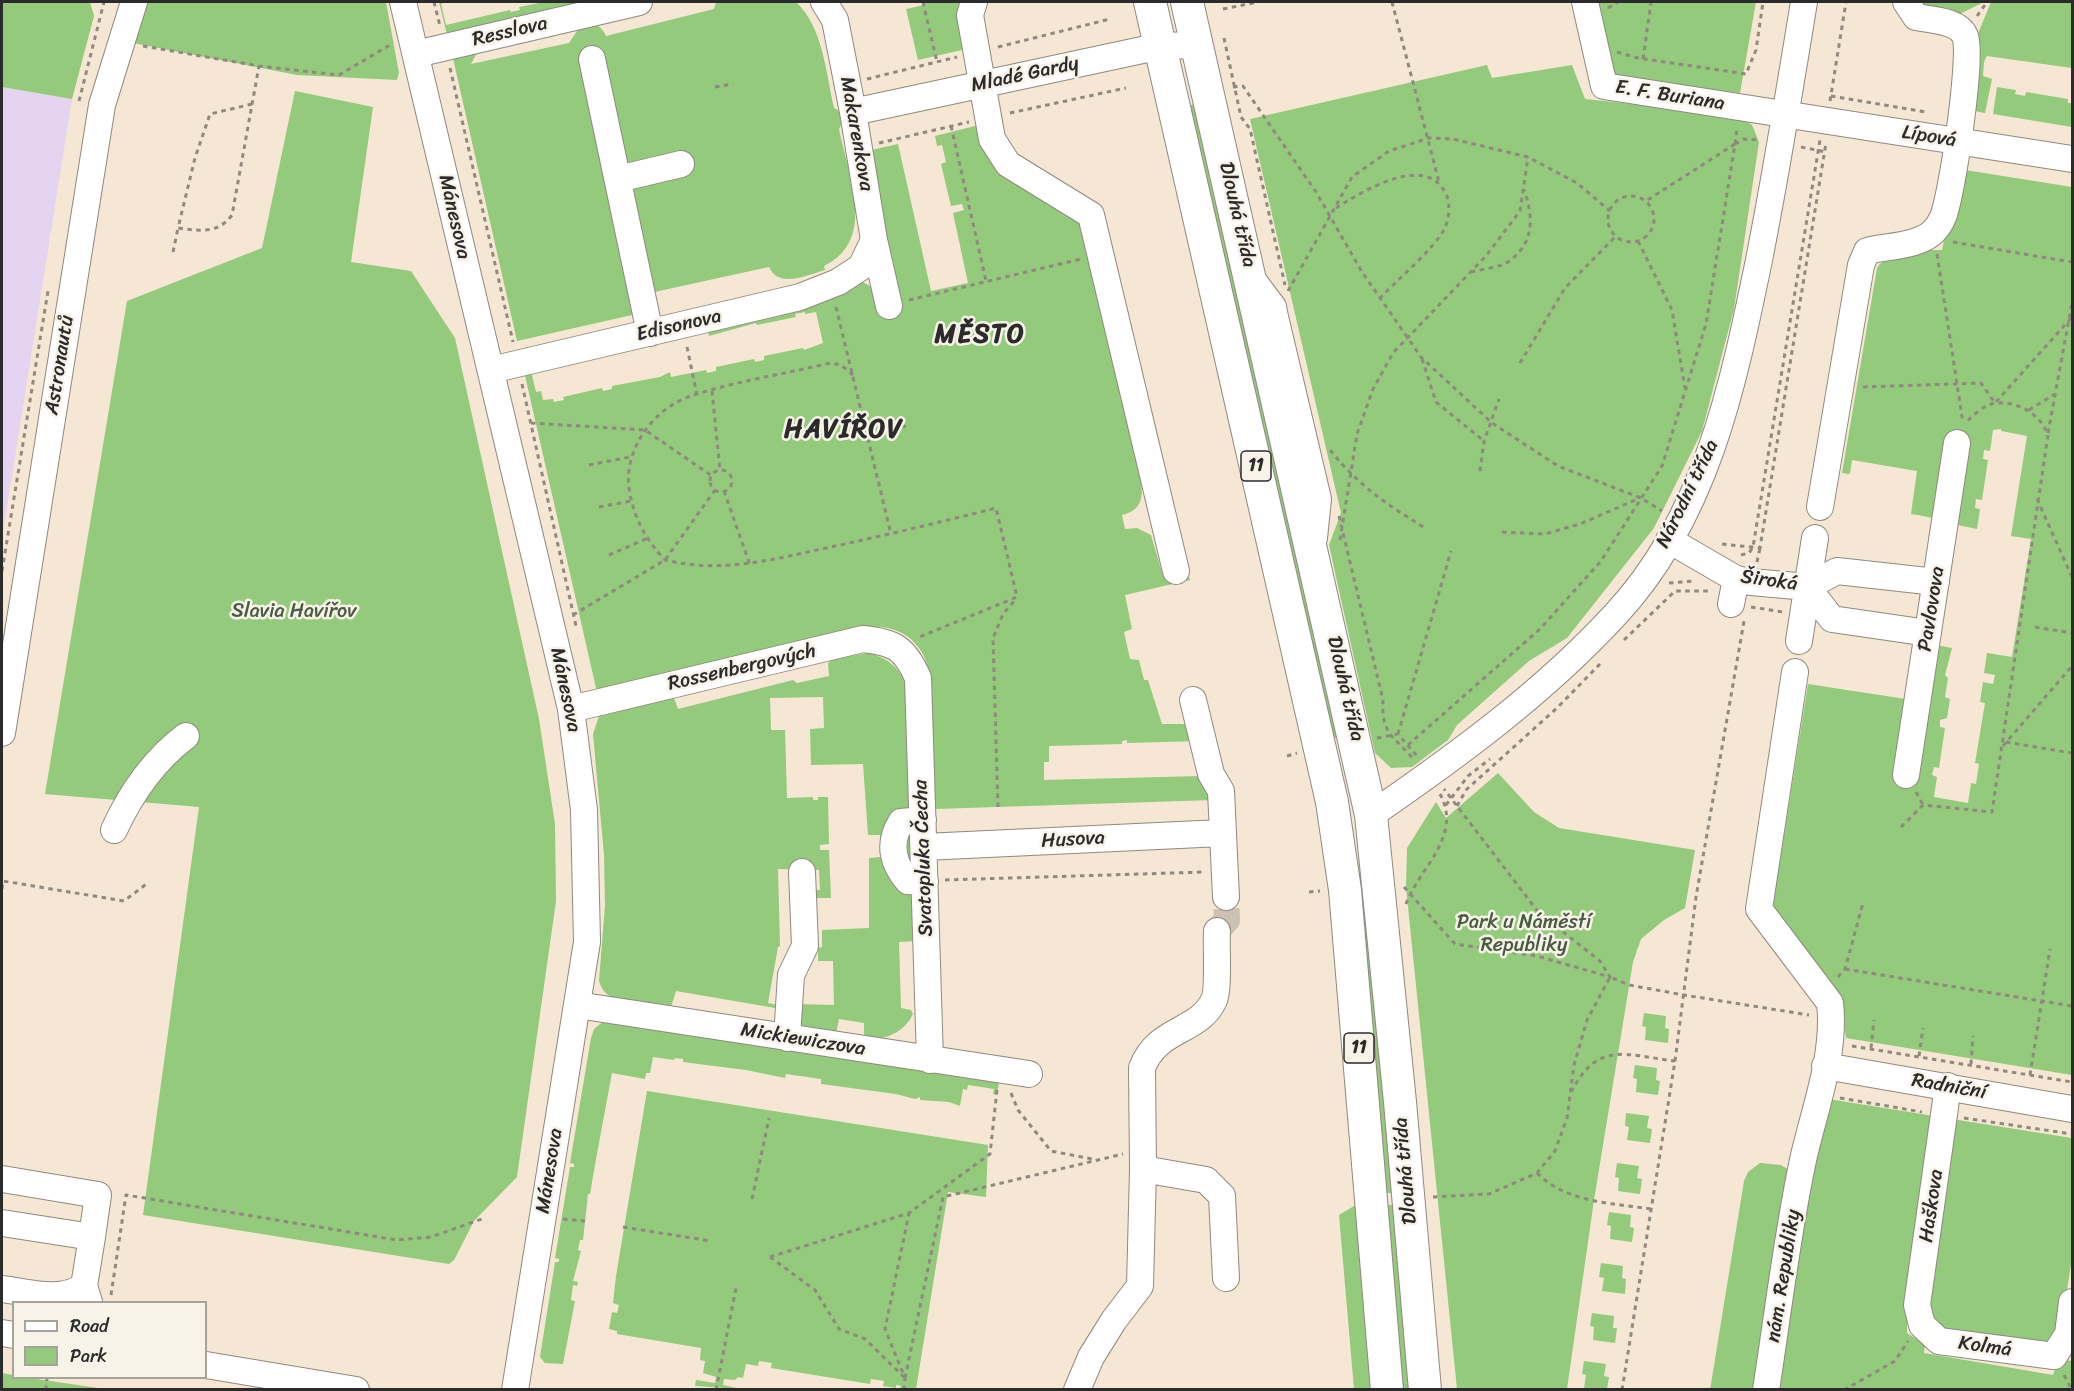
<!DOCTYPE html>
<html>
<head>
<meta charset="utf-8">
<style>
  body { margin:0 }
  #map { position:relative; width:2074px; height:1391px; overflow:hidden; background:#f5e7d3; font-family:Sriracha,sans-serif }
  canvas { display:block }
  .frame { position:absolute; inset:0; border:3px solid #2b2b2b; pointer-events:none }
  .legend { position:absolute; left:12px; top:1301px; width:195px; height:78px; box-sizing:border-box; background:#f7f3e8; border:2px solid #a5a39c; margin:0; padding:8px 10px; list-style:none; font-size:18px; color:#2b2b2b }
  .legend li { display:flex; align-items:center; gap:12px; height:30px }
  .legend b { width:30px; border:2px solid #a5a39c }
</style>
</head>
<body>
<div id="map">
<canvas width="2074" height="1391"></canvas>
<div class="frame"></div>
<ul class="legend">
<li><b style="height:8px;background:#fff"></b>Road</li>
<li><b style="height:16px;background:#93ca7c"></b>Park</li>
</ul>
</div>
<script>
const ctx = document.querySelector('canvas').getContext('2d');
ctx.lineJoin = 'round';
function fillPath(path, color) { ctx.fillStyle = color; ctx.fill(path, 'evenodd'); }
function trace(path, color, width, dash) { ctx.strokeStyle = color; ctx.lineWidth = width; ctx.lineCap = dash ? 'butt' : 'round'; ctx.setLineDash(dash || []); ctx.stroke(path); }
function write(font, color, halo, rows, align = 'center') {
  ctx.font = font + ' Sriracha,sans-serif'; ctx.lineWidth = 5; ctx.setLineDash([]); ctx.textBaseline = 'middle'; ctx.strokeStyle = halo; ctx.fillStyle = color; for (const [text, x, y, turn = 0] of rows) {
    ctx.save(); ctx.translate(x, y); ctx.rotate((+turn || 0) * Math.PI / 180); ctx.textAlign = isNaN(turn) ? turn : align; if (halo) ctx.strokeText(text, 0, 0); ctx.fillText(text, 0, 0); ctx.restore();
  }
}
const built = new Path2D(`
  M2 87 72 99 2 538Z`);
const green = new Path2D(`
  M2 2H90L94 16 72 99 2 87Z
  M144 2H386L399 73 397 80 297 75 128 42Z
  M439 2H446L441 4 446 25 510 10 511 12 520 10 519 7 544 2H597L448 39Z
  M716 2H796C823 27 826 73 834 108L839 111 842 123 839 129C848 174 878 240 824 266L825 270C807 275 779 289 769 267L636 296 634 313 632 315 517 341 452 54 480 47 471 64 569 43 581 25C594 24 600 23 606 36L714 9Z
  M924 2H969L971 48 918 60 906 9 924 5Z
  M1593 2H1756L1740 93 1621 82 1606 70Z
  M1921 2H1984L1956 16 1924 7Z
  M1991 2H2072V68L1987 56 1984 62 1983 76 1992 79 1985 113 1968 110 1967 101 1979 31Z
  M1487 65 1492 78 1572 65 1585 99 1737 115 1752 125 1759 142 1734 309 1702 431 1654 528 1567 638 1529 661 1457 725 1448 740 1412 767 1391 768 1375 753 1329 545 1341 513 1250 119Z
  M1997 87 2016 90 2015 94 2025 96 2026 92 2068 99V103H2072V127L1993 114Z
  M295 91 373 107 351 262 411 271 455 338 539 719 555 824 556 901 517 1177 474 1221 454 1260 449 1264 143 1215 199 807 45 794 127 301 262 248Z
  M1199 103 1344 736 1329 739 1184 107Z
  M983 124 1079 220 1141 480C1143 498 1142 510 1122 515L1125 529 1137 528 1151 535 1163 576 1187 571 1190 580 1125 595 1132 629 1124 632 1130 659 1139 660 1144 680H1148L1162 724H1193L1200 741 1127 743V740L1122 741V744L1049 746V762H1044V780L1201 776 1213 800 935 809 927 664C919 639 897 625 871 627L599 690 596 688 521 358 531 371 536 392 541 391 543 400 553 399 554 402 564 400 563 397 602 388 603 391 612 389V386L660 377 670 372 671 377 706 370 707 373 716 371V367L754 359 755 362 764 360V356L803 348 804 350 823 343 816 312 805 314V312L795 314 796 317 757 325 756 323 709 336 708 332 698 333 857 279 872 287 867 151 898 144 931 291 968 283 953 213 964 210 962 204 951 206 941 164 946 162 942 145 937 146 935 136Z
  M1959 169 2072 187V1075L1846 1038 1841 1001 1772 911 1808 684 1912 700 1936 645 1952 648 1945 675 1948 678 1945 697 1950 699 1947 718 1940 720V727L1945 728 1939 768 1934 767 1932 775 1937 777 1934 797 1968 803 1971 783 1976 784 1979 764 1975 763 1985 703 1980 702 1983 682 1993 684 1995 675 1984 673 1987 653 2012 657 2031 539 2011 536 2027 436 2001 431V429L1993 430 1990 451 1984 450 1983 459 1988 460 1982 500 1976 499 1975 508 1980 509 1977 529C1954 525 1934 517 1911 514L1917 471 1852 460 1850 474 1842 473 1877 268C1888 250 1923 250 1942 250Z
  M869 653C887 658 898 666 906 684L916 941 899 942 901 1008 911 1010 913 1014C905 1031 889 1038 871 1040L864 1034V1023L839 1019 836 1034H801L797 1004 834 1005 833 961H818V948L822 947V930L869 928V858L881 857 880 835H868L863 764 811 765 810 729 824 728 823 697 770 698 771 730H785L787 798 813 797V800H818V797H828L829 844 820 845V850H829L831 898H816L808 890H820L819 870 778 869 780 946 778 947 768 1003 782 1006 781 1009 676 991 671 1007C648 1004 606 1009 599 981L605 905 604 855 593 734 601 710 673 695 678 709 793 680 797 683 829 676 828 663 833 659Z
  M1498 773 1534 812 1559 828 1695 850 1685 908 1664 920 1641 939 1633 962 1594 1200 1567 1389H1457L1406 887 1407 848 1436 802 1446 818Z
  M1356 896H1367L1397 1193H1382Z
  M1644 1013 1666 1016 1665 1028 1669 1029 1668 1043 1645 1040 1646 1027 1642 1026Z
  M605 1020 999 1082 997 1095 993 1094 994 1089 968 1085 967 1090 963 1089 960 1106 949 1102 920 1100V1097L915 1099 896 1094 821 1084V1079L786 1074 785 1078 780 1077 746 1070 683 1062V1059L675 1058 674 1060 653 1057 650 1073H646L645 1079 612 1073C604 1116 597 1153 590 1194H588L583 1240H580L578 1250 581 1251 573 1281 578 1282 577 1286 573 1285 571 1300 575 1301 563 1364 545 1363 540 1357 555 1262H559V1259L555 1258 570 1167H574V1164L570 1163 591 1038 594 1029Z
  M1635 1065 1657 1068 1656 1080 1660 1081 1658 1095 1636 1092 1637 1079 1633 1078Z
  M647 1091 988 1145 986 1197 948 1192 916 1389H919H900L901 1386 896 1385V1388L883 1386 884 1381 871 1379 870 1384 771 1368 772 1363 759 1361 758 1366 746 1364 743 1378 738 1377 735 1380 724 1379 723 1385 741 1389 695 1386 696 1380 715 1383 716 1377 703 1373 705 1361 700 1360 701 1348 617 1334V1331L609 1329 612 1312 617 1313 619 1305 613 1303 616 1276Z
  M1822 1098 1940 1117 1907 1322V1333L1925 1344 1924 1353 2053 1375C2057 1364 2060 1359 2072 1361V1389L1775 1390Z
  M1626 1113 1649 1116 1647 1128 1652 1129 1650 1143 1627 1140 1629 1127 1625 1126Z
  M1952 1119 2072 1138V1258L2062 1322 2058 1333 2044 1346 1945 1335 1923 1307Z
  M1617 1163 1639 1166 1637 1178 1642 1179 1640 1194 1618 1191 1619 1178 1615 1177Z
  M1760 1163 1781 1165 1791 1171 1764 1389 1710 1390 1744 1181 1748 1172Z
  M1359 1203 1371 1389H1354L1339 1215Z
  M1398 1204 1414 1389H1398L1382 1206Z
  M1609 1212 1631 1215 1630 1227 1634 1228 1632 1242 1610 1239 1611 1226 1607 1225Z
  M1601 1263 1623 1266 1622 1278 1626 1279 1625 1294 1602 1291 1604 1278 1599 1277Z
  M1592 1313 1614 1316 1613 1328H1617L1615 1343 1593 1340 1594 1327 1590 1326Z
  M1584 1361 1606 1364 1604 1376 1609 1377 1607 1389 1584 1388 1586 1375 1582 1374Z
  M2 1373 13 1375 14 1378H30L105 1389H2Z`);
const minorTunnel = new Path2D(`
  M1217 931 1227 920 1226 897`);
const path = new Path2D(`
  M434 2 440 26
  M923 2 937 62
  M1392 2 1439 182
  M1608 8 1618 2
  M1223 9 1258 2
  M1977 16 1987 2
  M1224 38 1241 117 1250 129 1285 285
  M143 46 259 66 339 75 390 45
  M998 47 1110 19
  M1617 52 1638 58 1746 74 1756 50 1763 2
  M1643 59 1651 2
  M450 68 513 342
  M867 79 957 57
  M715 87 733 84
  M1233 87 1243 86 1316 192 1362 272 1421 357 1492 423 1558 466 1641 498 1662 511
  M1831 96 1926 112
  M79 101 104 2
  M1830 101 1846 2
  M252 104 210 114 195 158 178 228C200 231 218 234 232 215L259 66
  M1010 113 1126 88
  M951 126 986 281
  M879 143 969 122
  M1735 144 1744 139 1759 140
  M1735 144 1737 128
  M1801 147 1826 152
  M1608 219a23 23 0 1 1 46 0a23 23 0 1 1-46 0Z
  M1336 208C1363 191 1426 152 1446 194 1451 204 1449 220 1444 230 1430 253 1399 278 1380 298
  M1638 241 1672 310 1685 388
  M1953 242 2072 262
  M173 252 178 228
  M1937 254 1963 423
  M1471 272C1483 269 1504 267 1512 259 1535 240 1533 215 1524 190
  M1288 291 1352 177 1389 151 1429 138 1453 139 1528 157 1577 183 1610 211
  M909 300 1081 259
  M836 307 891 534
  M687 347 697 395
  M1422 359 1436 402 1484 441
  M1520 363 1565 288 1616 236
  M853 375 841 365 830 363C785 374 736 381 691 396 654 408 624 449 629 488 633 516 645 539 665 560 723 574 774 559 831 547 886 535 941 522 996 508L1017 597 917 638
  M522 384 576 626
  M1863 387 1981 383 1995 403 2072 317
  M712 391 720 470
  M2029 410 2055 394
  M531 423 645 430 712 476
  M2048 433 2072 303
  M867 435 906 426
  M1330 450C1359 486 1387 505 1427 529
  M589 465 630 457
  M710 481a11 11 0 1 1 22 0a11 11 0 1 1-22 0Z
  M1480 471 1484 441 1499 399
  M724 491 750 565
  M2037 499 2072 577
  M599 507 631 501
  M1339 516 1383 700C1381 736 1395 736 1414 760
  M1502 532 1545 534 1580 524 1640 498
  M1340 540 1357 434 1373 389 1393 353 1486 256 1520 211 1528 157
  M1722 544 1760 548 1826 143
  M609 555 648 538
  M1741 555 1749 553 1753 547 1820 140
  M1757 562 1760 548
  M2 571 48 291
  M1669 583 1695 581
  M1751 607 1783 612
  M573 615 665 560 715 490
  M2035 627 2072 633
  M1624 640 1675 591H1712
  M1398 734 1451 551
  M1377 738 1398 734 1417 756
  M2006 742 2072 753
  M1408 745 1540 629 1601 561 1662 466 1706 324 1735 144 1646 201
  M2003 746 2072 666
  M1287 756 1297 753
  M1916 792 1923 805
  M1446 805 1468 776 1490 759
  M1457 806 1466 790 1557 708 1600 664
  M998 807 993 638 1003 614 1016 599
  M1901 827 1923 805 1992 812 2048 435C2040 414 2020 402 1996 403 1984 404 1973 416 1965 423
  M945 880 1205 872
  M1404 887 1455 944 1537 956 1610 977 1600 961 1539 913 1444 789
  M2 889 3 881 124 901 149 882
  M1309 892 1320 891
  M1406 904C1420 867 1463 836 1440 794
  M1845 969 2072 1006
  M1838 977 1845 969 1863 903
  M1852 1046 2072 1082
  M1871 1048 1874 1020
  M1919 1056 1923 1028
  M1971 1064 1973 1036
  M2030 1075 2050 949
  M1571 1092C1599 1040 1624 1055 1675 1061
  M1011 1093 1018 1110 1051 1151 1092 1159
  M1840 1098 1922 1112
  M1964 1118 2072 1134
  M1537 1173C1567 1203 1612 1203 1651 1209
  M1433 1197 1489 1194 1537 1173 1555 1151 1567 1118 1574 1065 1587 1020 1610 977 1629 985 1684 995 1809 1015
  M752 1199 769 1118
  M563 1219 585 1221
  M623 1227 711 1241
  M770 1257 909 1213 990 1154 997 1090
  M770 1257 815 1290 839 1329 865 1339 904 1377
  M111 1295 126 1195 397 1240 431 1237 482 1219
  M2064 1375 2072 1390
  M905 1378 943 1197 1123 1154
  M46 1390 47 1378
  M716 1390 736 1288
  M904 1390 905 1378 885 1329 909 1213
  M1622 1390 1675 1061 1696 897 1744 621
  M1844 1390 1895 1361 1908 1341`);
const minor = new Path2D(`
  M403 2 571 709 584 810 587 942 515 1390
  M974 2 970 15 992 139 1008 164 1091 215 1176 571
  M1585 2 1604 86 2072 159
  M416 54 639 2
  M592 59 650 333
  M853 112 1161 46 1197 45
  M618 179 681 164
  M874 240 889 306
  M1252 279 1273 307 1275 317 1318 499 1314 538
  M491 370 800 297 838 282 861 267 874 240 853 112 835 20 824 2
  M1820 507 1861 265 1867 251C1886 246 1919 246 1933 232 1936 229 1941 222 1943 217 1952 195 1973 55 1965 36 1958 20 1931 20 1916 17L1906 2
  M1669 540 1736 579 1751 582 1807 587 1837 571 1936 582
  M1807 587 1832 619 1928 633
  M1731 604 1736 579
  M1799 641 1815 538
  M1193 700 1211 774 1221 791 1226 897
  M571 709 863 639C894 642 905 648 918 678L930 1060
  M2 733 102 105 134 2
  M1906 775 1957 443
  M1371 815C1458 755 1543 693 1615 615 1706 518 1733 386 1759 260 1776 174 1790 88 1804 2
  M923 820 901 822C888 843 892 863 908 881L925 882
  M114 830C131 793 154 760 186 736
  M924 847 1222 833
  M1217 931C1216 945 1219 990 1214 1000 1199 1033 1157 1027 1142 1068L1143 1169 1206 1180 1222 1196 1226 1278
  M577 1005 1029 1074
  M787 1038 791 975 805 946 802 872
  M1825 1066 2072 1109
  M1948 1086 1917 1305 1922 1325 1939 1341 2054 1356 2068 1334 2072 1302
  M2 1179 98 1195 92 1237 2 1223
  M2 1289C28 1292 61 1303 84 1286
  M89 1302 84 1286 92 1237
  M2 1333 14 1335
  M206 1365 356 1390
  M1077 1390 1091 1357 1114 1320 1140 1286 1143 1169
  M1766 1390C1778 1313 1787 1235 1803 1160 1814 1110 1836 1055 1830 1003L1759 909 1795 672`);
const major = new Path2D(`
  M1150 2 1332 802 1345 890 1387 1390
  M1187 2 1371 815 1400 1102 1425 1390`);
const shields = [
  [1256,466,30],
  [1359,1048,30]
];
const shieldNames = [
  ["11",1256,466],
  ["11",1359,1048]
];
const streetNames = [
  ["Resslova",510,32,-13],
  ["Mladé Gardy",1025,75,-12],
  ["E. F. Buriana",1670,96,9],
  ["Makarenkova",856,134,80],
  ["Lípová",1929,137,9],
  ["Dlouhá třída",1237,215,77],
  ["Mánesova",454,217,77],
  ["Edisonova",679,326,-13],
  ["Astronautů",60,365,-81],
  ["Národní třída",1688,494,-64],
  ["Široká",1769,581,8],
  ["Pavlovova",1932,609,-81],
  ["Rossenbergových",742,668,-13],
  ["Dlouhá třída",1345,689,77],
  ["Mánesova",565,690,78],
  ["Husova",1073,840,-3],
  ["Svatopluka Čecha",924,858,-92],
  ["Mickiewiczova",803,1040,9],
  ["Radniční",1949,1087,10],
  ["Mánesova",550,1171,-81],
  ["Dlouhá třída",1406,1171,-95],
  ["Haškova",1932,1206,-82],
  ["nám. Republiky",1784,1276,-81],
  ["Kolmá",1985,1347,8]
];
const parkNames = [
  ["Slavia Havířov",294,612],
  ["Park u Náměstí",1524,923],
  ["Republiky",1524,946]
];
const districtNames = [
  ["MĚSTO",980,335],
  ["HAVÍŘOV",844,430]
];
fillPath(built, '#e4d3f1');
fillPath(green, '#93ca7c');
trace(minorTunnel, '#cdc1b1', 26, [26, 13]);
trace(minor, '#90897f', 28);
trace(major, '#90897f', 34);
trace(path, '#90897f', 3, [4.5, 4.5]);
trace(minor, '#fff', 26);
trace(major, '#fff', 32);
for (const [x, y, w] of shields) { const box = new Path2D(); box.roundRect(x - w / 2, y - 15, w, 30, 4.5); ctx.fillStyle = '#f7f3e8'; ctx.fill(box); trace(box, '#2b2b2b', 1.5); }
write('bold 18px', '#2b2b2b', null, shieldNames);
write('20px', '#2b2b2b', '#f7f3e8', streetNames);
write('20px', '#4a5b43', '#f7f3e8', parkNames);
ctx.letterSpacing = '1.5px';
write('bold 26px', '#2b2b2b', '#f7f3e8', districtNames);
ctx.letterSpacing = '0px';
</script>
</body>
</html>
